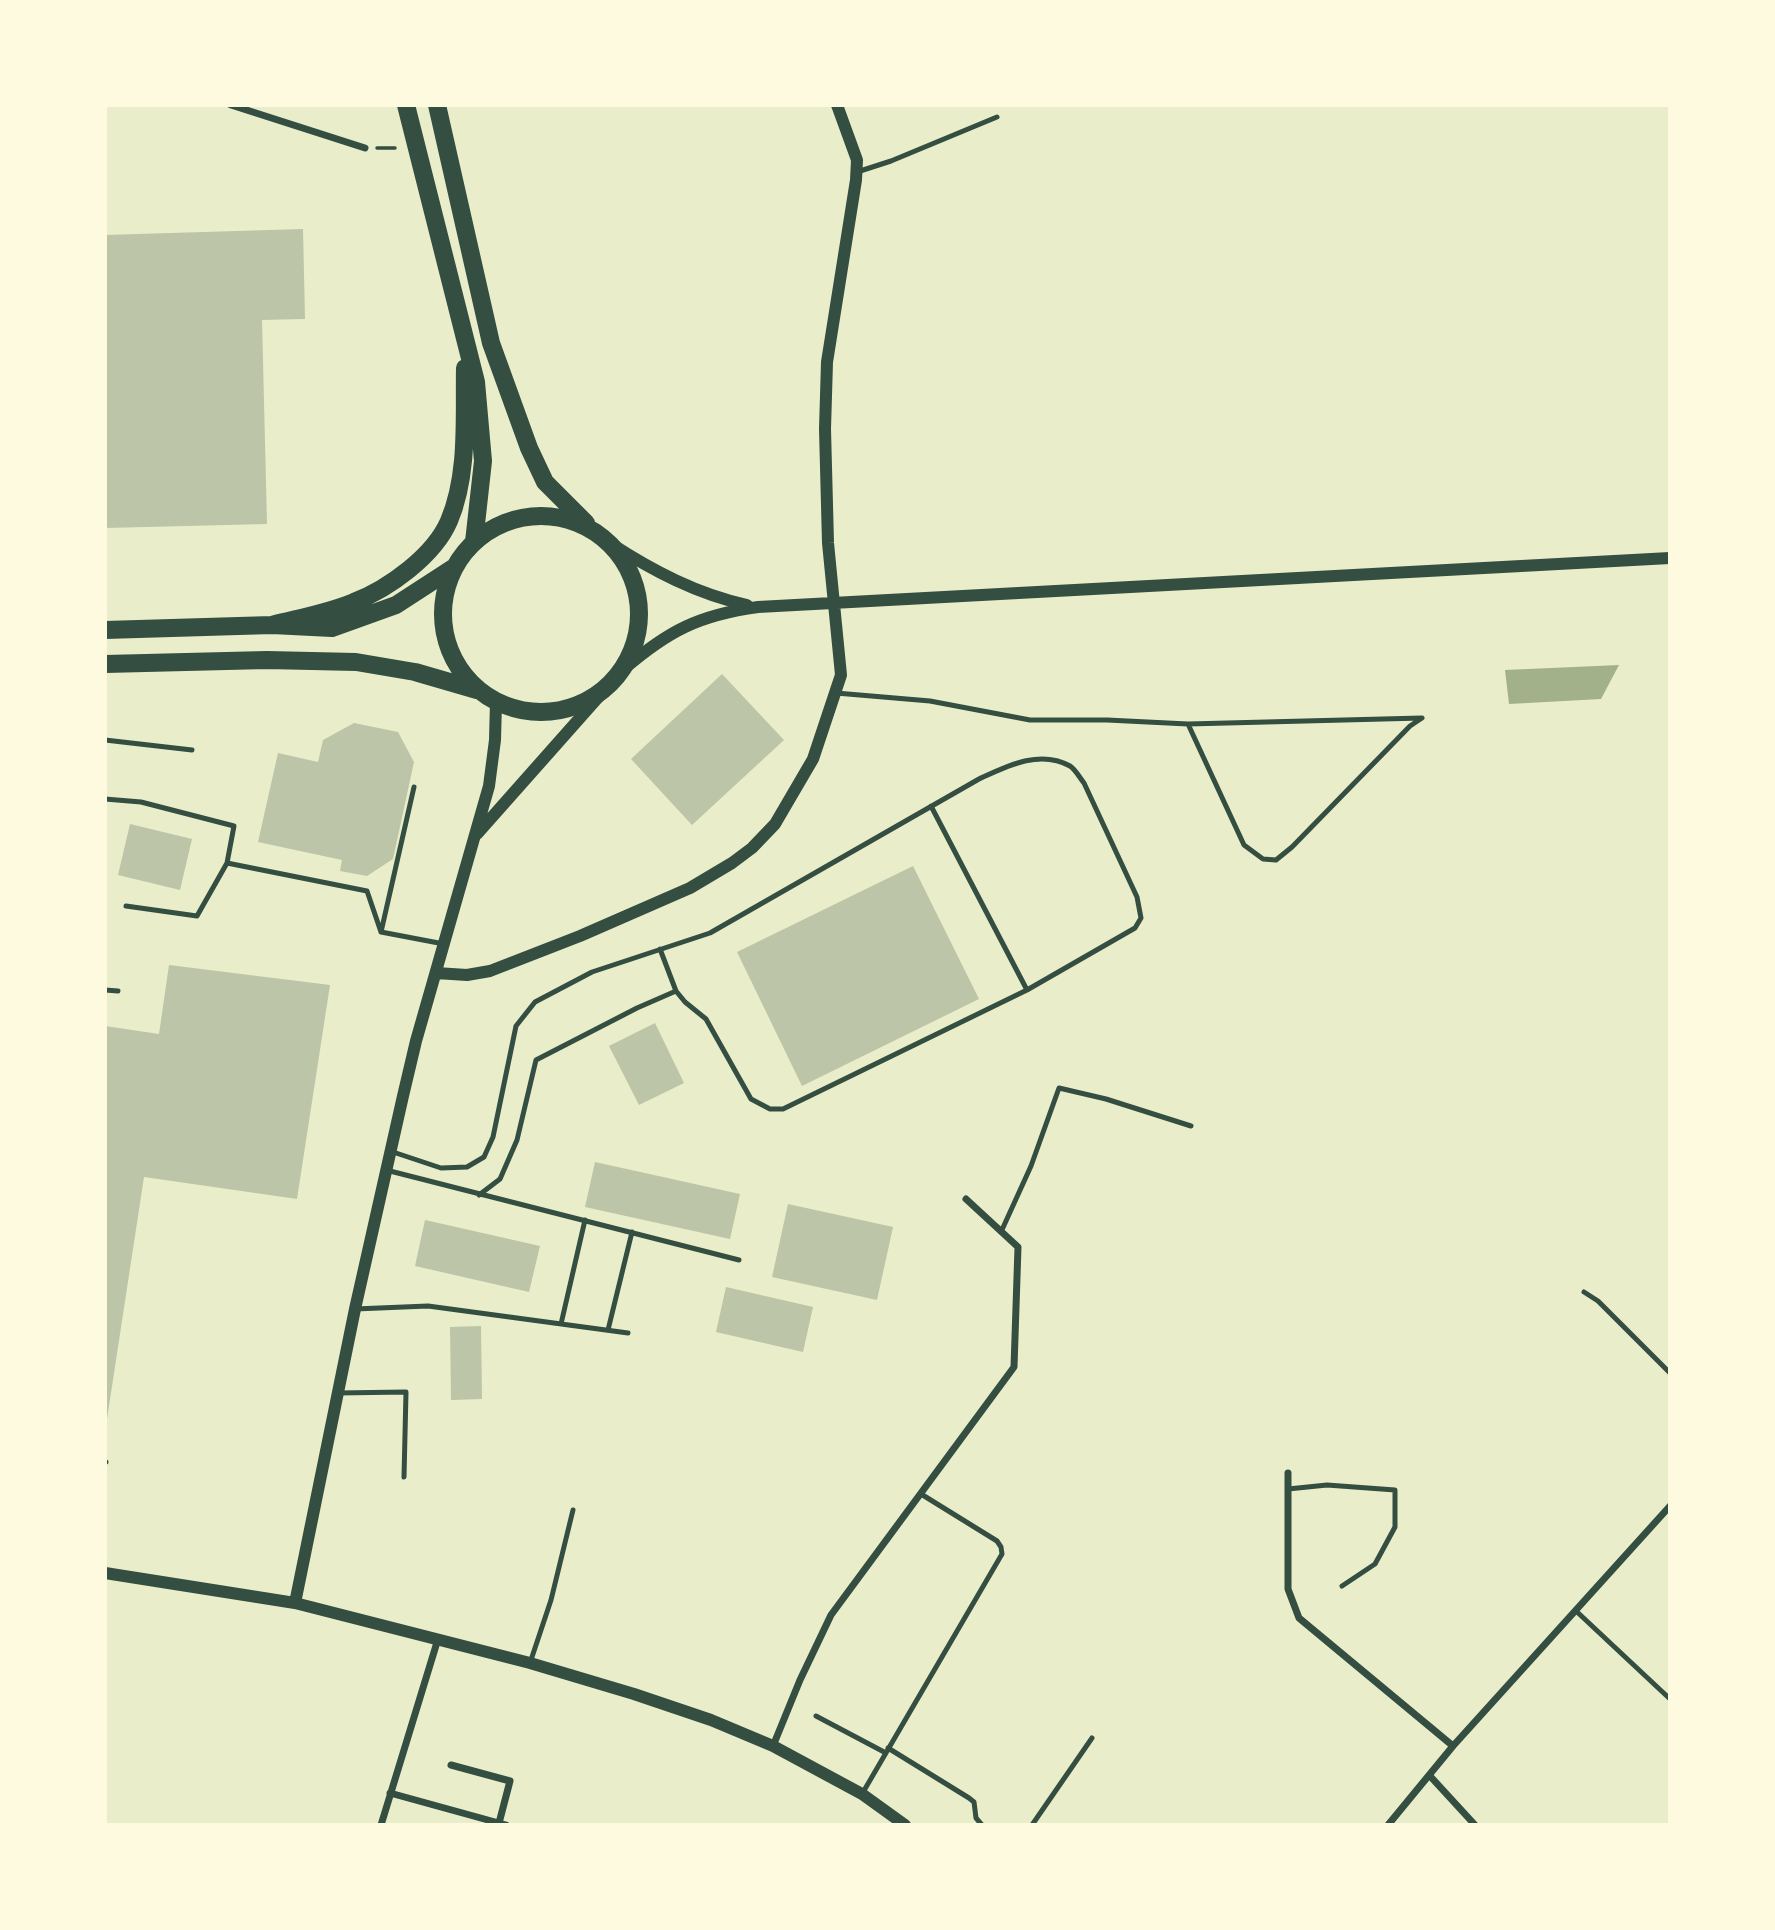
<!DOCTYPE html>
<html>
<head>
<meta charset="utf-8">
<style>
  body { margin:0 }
  #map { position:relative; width:1775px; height:1930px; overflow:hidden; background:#e9edc9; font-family:Helvetica,sans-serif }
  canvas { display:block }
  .frame { position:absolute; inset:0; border:107px solid #fefae0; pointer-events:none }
</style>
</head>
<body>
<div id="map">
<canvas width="1775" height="1930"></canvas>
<div class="frame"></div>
</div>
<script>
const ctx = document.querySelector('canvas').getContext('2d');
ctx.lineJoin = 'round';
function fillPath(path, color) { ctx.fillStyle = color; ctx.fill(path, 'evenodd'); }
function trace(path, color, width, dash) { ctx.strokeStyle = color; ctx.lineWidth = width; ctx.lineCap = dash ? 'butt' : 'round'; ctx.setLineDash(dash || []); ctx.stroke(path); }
const water = new Path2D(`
  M1619 665 1601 699 1509 704 1505 670Z`);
const building = new Path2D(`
  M303 229 305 319 262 320 267 524 105 528V235Z
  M722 674 784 740 692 825 631 759Z
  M354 723 398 732 414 762 393 859 367 876 340 871 342 860 258 842 278 753 318 762 323 740Z
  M130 824 192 839 180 890 118 875Z
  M913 866 979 999 802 1086 737 952Z
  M169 965 330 985 297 1199 144 1177 105 1432V1026L159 1034Z
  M655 1023 684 1083 639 1105 609 1046Z
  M595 1162 740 1194 730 1239 585 1207Z
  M788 1204 893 1227 877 1300 772 1277Z
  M425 1220 540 1246 529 1292 415 1266Z
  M726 1287 813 1307 803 1352 716 1332Z
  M481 1326 482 1399 451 1400 450 1327Z`);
const path = new Path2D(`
  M377 148H395`);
const service = new Path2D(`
  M857 172 891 161 997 117
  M836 693 930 701 1030 720H1107L1188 724 1244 845 1263 859 1276 860 1292 847 1410 726 1422 718 1188 724
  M105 740 192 750
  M414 787 381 932 444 944
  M105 799 141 802 234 826 227 863
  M931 806 1027 990
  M126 906 197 916 227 863 367 891 381 932
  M105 990 118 991
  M390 1151 441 1168 467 1167 484 1157 493 1137 516 1026 535 1002 592 972 710 933 979 779C1007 766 1040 749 1070 766 1075 769 1080 778 1084 783L1137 897 1141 918 1135 928 1027 990 783 1109H770L751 1099 706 1019 685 1002 676 991 660 949
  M386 1170 739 1260
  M479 1195 500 1179 517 1140 536 1060 637 1008 676 991
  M1001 1232 1031 1166 1059 1088 1106 1099 1191 1126
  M1584 1292 1598 1301 1670 1373
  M355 1309 428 1306 628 1333
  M561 1324 585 1220
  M608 1330 632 1232
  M338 1393 406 1392 404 1477
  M105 1462H106
  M1288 1489 1327 1485 1395 1490V1527L1375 1564 1342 1586
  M1575 1610 1670 1699
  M530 1663 551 1600 573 1510
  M816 1716 886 1753
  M888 1748 969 1798 974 1802 976 1818 982 1825
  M862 1794 1002 1554 1001 1547 997 1541 921 1494
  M1032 1825 1092 1738`);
const minor = new Path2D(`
  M231 105 365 148
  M1288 1473V1589L1299 1618 1453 1746
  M773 1746 800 1680 831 1615 1014 1367 1018 1247 966 1199
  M451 1765 510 1781 499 1823
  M1430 1776 1475 1825
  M390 1793 506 1825
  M381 1825 438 1639
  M1388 1825 1453 1746 1670 1506`);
const tertiary = new Path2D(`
  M610 543C653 571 697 594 747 605
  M624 669C668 631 699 615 758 607L1670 558
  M477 834 602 693
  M436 973 467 975 490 971 580 936 690 888 732 863 752 848 775 824 813 759 841 675 828 543 825 429 827 362 856 180 857 160 837 105
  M105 1573 295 1603 530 1663 634 1694 711 1720 773 1746 862 1794 905 1825
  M295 1603 355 1309 403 1096 416 1041 489 786 495 740 496 702`);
const primary = new Path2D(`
  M406 105 476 382 483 461 474 542
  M437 105 491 343 529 448 545 482 586 523
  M443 614a98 98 0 1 1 196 0a98 98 0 1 1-196 0Z
  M272 625C299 618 328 613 354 602 388 589 434 556 449 521 469 474 464 417 465 368
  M105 630 272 625 332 628 396 605 453 568
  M105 664 267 660 356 662 415 672 477 690`);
fillPath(water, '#a3b18a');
fillPath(building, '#bcc5a7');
trace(path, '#344e41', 3.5);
trace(service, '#344e41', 5);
trace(minor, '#344e41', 7);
trace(tertiary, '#344e41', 12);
trace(primary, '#344e41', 18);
</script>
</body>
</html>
